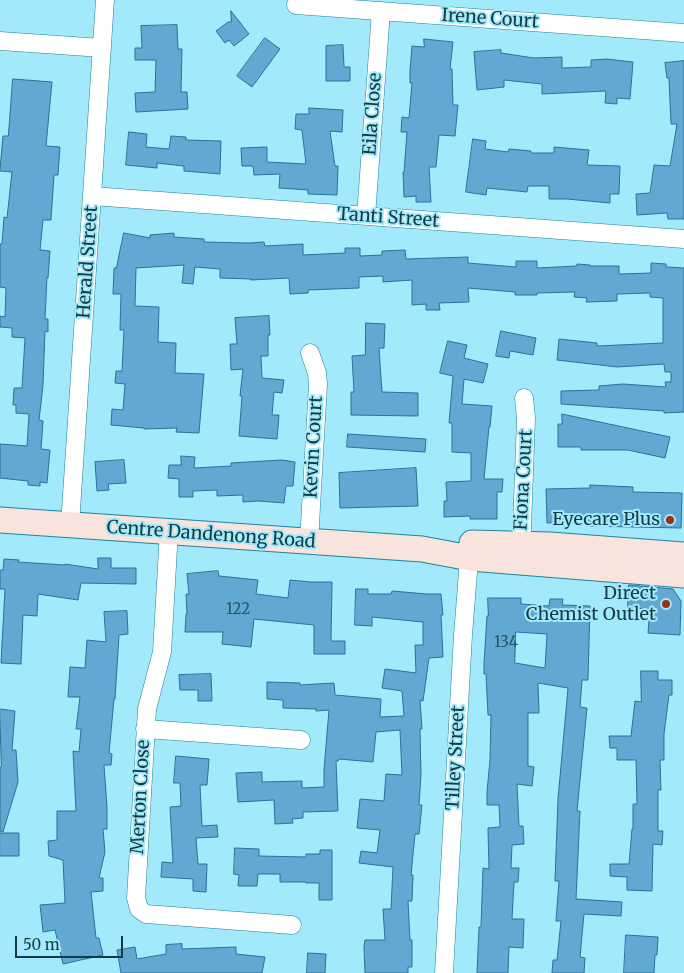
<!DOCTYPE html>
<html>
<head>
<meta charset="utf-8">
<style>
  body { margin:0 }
  #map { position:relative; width:684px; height:973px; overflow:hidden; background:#a2e9fb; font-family:Merriweather,serif }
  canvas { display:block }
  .scale { position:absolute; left:15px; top:936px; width:108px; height:22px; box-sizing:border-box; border:2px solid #133b44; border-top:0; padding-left:6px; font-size:15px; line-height:18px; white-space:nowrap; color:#133b44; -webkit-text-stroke:4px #a2e9fb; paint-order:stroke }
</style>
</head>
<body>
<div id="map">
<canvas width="684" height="973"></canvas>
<div class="scale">50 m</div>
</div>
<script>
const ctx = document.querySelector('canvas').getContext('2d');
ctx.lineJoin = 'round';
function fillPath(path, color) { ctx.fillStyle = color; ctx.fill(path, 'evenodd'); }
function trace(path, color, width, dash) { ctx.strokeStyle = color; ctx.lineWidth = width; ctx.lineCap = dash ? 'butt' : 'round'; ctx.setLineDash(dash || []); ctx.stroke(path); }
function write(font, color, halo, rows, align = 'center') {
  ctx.font = font + ' Merriweather,serif'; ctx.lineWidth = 4; ctx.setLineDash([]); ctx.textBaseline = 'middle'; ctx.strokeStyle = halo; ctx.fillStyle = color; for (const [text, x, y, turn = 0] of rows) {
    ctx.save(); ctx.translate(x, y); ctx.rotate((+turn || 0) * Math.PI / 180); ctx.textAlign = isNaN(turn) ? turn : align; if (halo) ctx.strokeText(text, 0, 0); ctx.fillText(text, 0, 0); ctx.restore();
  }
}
const building = new Path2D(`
  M231 11 249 34 234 46 229 40 225 43 216 31 228 22H231Z
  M177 25 178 49H182L181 92H187L188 109 136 112 135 93 155 92 156 60H135V48H142L141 26Z
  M265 38 280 49 252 87 237 76Z
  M424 39 453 42 450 69H452L453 105H458L455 136 439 135 436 167H429L431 202H416V196L404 197 403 172H404L407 132H401L402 117 409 118 412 83H410V71L412 46 424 47Z
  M343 45 344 67H350V81H326V46Z
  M501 50V53L534 58 562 57V68L591 67V60L607 59 633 62 630 99 617 98V104L605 103 606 91 542 94V84L504 80V87L477 90 474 52Z
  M684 61V219H668L667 213 637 215 636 194 650 193 654 165 670 166 677 124H671L669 78H667L665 63Z
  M13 79 52 82 46 146 60 147 58 175H54L51 220H43L40 250 50 251 48 278 47 277 45 319H48V332L45 331 43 385 39 420 43 421 41 449 50 450 47 483 40 482V486L28 485V481L0 478V444L27 446 29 414 16 413V405H13L14 388H22L25 338 12 337V328L0 327V316L5 317 6 288 0 287V244H2L4 217 7 218 12 172 0 171V169L3 136H8Z
  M309 108 343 110 342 132 330 131 335 166H338L337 195 308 194V190L279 188 280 174 254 175 253 166H242L241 148 267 147V162L306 164 302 130 295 129 296 114H309Z
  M129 132 147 134 146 147 169 149 171 136 186 137V140L221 141 220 174 184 171V166L157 163V168L126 165Z
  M473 139 486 141 485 149 508 152 509 149 531 151V153H554V147L589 150 587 165 620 166 619 194H610V203L567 199H549V186H528L527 192 487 188 486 195 466 192Z
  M124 233 150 238V235L174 233V237L204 239V242L249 243 264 242 265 246 303 244V255L345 253V248H360V256L382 255V251L405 250 406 259 468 257V263L516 267V261H537V268L577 266V264L590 265V266H619V274L651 273V263L666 264V267L684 268V412L664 413V411L561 404V391L599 390V386L623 384 666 387 665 382H671V372H665L664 364 617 367 557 360 559 339 597 343V346L663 343V298L650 297V293L617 294V301L586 302 587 298 574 297 575 292 537 293V295H515V292L468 288 469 302 439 303 440 310H426V304L412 305V280L383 282V276L359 277V288L308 290V293L290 294 289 278 251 280V279L220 278V269L195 267 193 284 182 283 184 265 136 268 135 306 159 307 158 342 176 343 175 373 204 374 199 433 176 432 177 428 144 429V428L111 425 112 409 123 410 125 384 115 383 116 371H122L124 330H120L121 294H113L114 268H116Z
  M269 316 270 335H268V356H261L262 378 284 380 282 393 274 392 272 415H279L277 439 239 436 242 396H240L243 369 231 370 230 344H237L235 318Z
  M366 323 385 324 384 348H379L382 392 418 393V416L351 415V392H354L352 356 365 355Z
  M501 331 536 338 533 355 510 351 509 358 496 356Z
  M448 341 467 345 464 358 488 364 483 383 464 379 462 404 492 406 490 427H489L484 479H503L502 492H497V519H470V516L444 517V501H447L446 482 471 481V453L452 452V423H449L453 376 440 373Z
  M562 414 670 437 665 458 628 450H581V447H558V424H562Z
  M348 434 426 439 425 452 347 447Z
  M181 456 195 457 194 468 231 466V463L282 460 295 462 293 486H286L284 503 259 501 243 502V495L217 496V490L193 491V497H179V479L168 478 169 465H181Z
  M124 460 126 483 108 484 109 490 97 491 95 462Z
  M416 468 418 506 340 508 339 473Z
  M590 485 633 487V492L682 493 681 528 588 526V522L547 523 546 489 590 488Z
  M98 558H111V568H136V584L81 583 78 600 38 594 37 616 23 615 21 664 1 663 5 589H0V570H3L4 559 19 560 18 562 65 565V564L98 569Z
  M218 571 219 576 258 580 256 594 288 598 290 580 311 582H332L331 641H345V654H314V625L254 619 251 647 222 644 223 632H185L186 614H187L186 594H189L187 574Z
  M629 585 673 589 681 601 680 635 648 633 650 609 628 608Z
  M356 589H368V594H391L392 591 427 594H441L443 615H441L443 657 429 658 423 701 420 700 422 729H420L421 774 419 805H422L419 834H415L411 875H413L412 901H408L410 940H412V967H408V973H365L364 947 365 940H385L383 909H391L393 867 359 863 361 851 377 853 380 830 357 828 360 799 384 801 386 774 402 775 400 730 376 732 373 762 339 759 338 761H336L338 811 303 812V818L292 819 293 823 275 824 274 800 238 802 236 773 262 772V782L302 781V788L324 787V770L329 710 316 711V709L283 708V700L267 699V682L300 683V685L334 683 335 695 381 699 380 717 404 716 402 691 382 688 385 669 416 673 415 645H423V622L372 617V626L355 625Z
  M488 598H521V604L549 606 550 599H563L562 605 590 606 588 680H582L580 707 587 708 577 811H580L576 899 622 902 621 916 584 914 580 957 585 958 584 973H552L553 960H557L561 921H556L559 881H555L558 799 568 688 538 683 539 713H528V766L534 767 532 786 517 784 519 826H523L524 844 512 845 511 868H519L518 882H514L512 919H524L523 948 509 947 508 973H477L479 927H481L483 868 489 869 488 828 500 827 499 805H487V792L490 760 491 715H488L486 674H484V663L487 616H488ZM516 632 547 634 545 668 515 663Z
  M127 611 128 634 119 635 115 699H114L109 753 112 754 111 765H104L107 807V829H103L105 852 99 878H103V891L91 892 96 938H99L103 955 63 964 55 930 43 932 40 905 65 903 63 860 49 856 48 841 57 840V811H76L73 751 79 752 81 729H76L80 697H68L70 667 85 668 87 640 106 642 104 612Z
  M641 671H658V680H672V695H669L664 734V760H660L661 790H658V831H663L662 845 653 844 652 891 627 890V877L610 876V864H629L632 829H633V804H637L636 760H617V748H610L609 736H631L635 701 641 702Z
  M211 674 212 701H198V690H180L179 675Z
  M0 709 15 711 12 750H16L18 782 3 832 0 831V767H1Z
  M176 756 209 759 207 785H200L202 826 217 825 218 837 196 838 198 864H207L206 892 193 891V879L161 877 162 862 173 863 170 807 181 806 180 783H174Z
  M0 833H19V856H0Z
  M235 848 259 849V856L306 857V854H320V850H332V900H319V883H306V882H280V874H258L257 886H238L239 875 234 874Z
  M626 935 658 937 657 955H655L654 973H624Z
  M182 944V949L236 947V954L265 957 262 973H121L117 950 135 947 137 959 166 954V945Z
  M308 953 326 954 325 973H307Z`);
const street = new Path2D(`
  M296 5 684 33
  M0 41 102 48
  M92 196 684 239
  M366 216 381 11
  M70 525 105 0
  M169 531 162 652 147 709 136 898 139 909 146 914 292 925
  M309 542 318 384 317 373 310 353
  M521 554 526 418 524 398
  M145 729 301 740
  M444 973 463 635 470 547`);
const secondary = new Path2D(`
  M0 520 422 549 470 558 684 575
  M472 543 550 545 684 555`);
const markers = [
  [670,520,5,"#993115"],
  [666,604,5,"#993115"]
];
const numberNames = [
  ["122",238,610],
  ["134",506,643]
];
const streetNames = [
  ["Irene Court",490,19,4],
  ["Eila Close",373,114,-86],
  ["Tanti Street",388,218,4],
  ["Herald Street",88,262,-86],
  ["Kevin Court",314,447,-87],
  ["Fiona Court",524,480,-87],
  ["Centre Dandenong Road",211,535,4],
  ["Tilley Street",456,758,-87],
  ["Merton Close",141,797,-87]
];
const poiNames = [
  ["Eyecare Plus",660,520],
  ["Direct",656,594],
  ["Chemist Outlet",656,615]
];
fillPath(building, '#61a9d2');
trace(building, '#287299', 1);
trace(street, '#1d859a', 19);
trace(secondary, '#1d859a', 27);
trace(street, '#fff', 18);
trace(secondary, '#f9e3dd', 25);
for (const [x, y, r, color] of markers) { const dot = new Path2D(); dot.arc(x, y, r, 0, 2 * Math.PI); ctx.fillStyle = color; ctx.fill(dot); trace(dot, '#a2e9fb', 2); }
write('15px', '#265668', null, numberNames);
write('18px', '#133b44', '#a2e9fb', streetNames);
write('18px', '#133b44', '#a2e9fb', poiNames, 'right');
</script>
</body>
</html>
